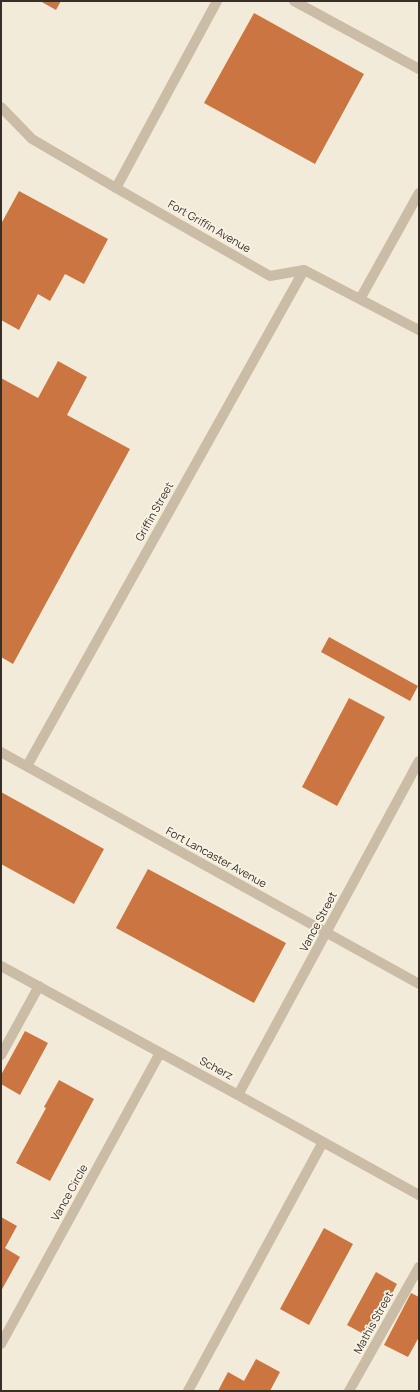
<!DOCTYPE html>
<html>
<head>
<meta charset="utf-8">
<style>
  body { margin:0 }
  #map { position:relative; width:420px; height:1392px; overflow:hidden; background:#f3ebda; font-family:Manrope,sans-serif }
  canvas { display:block }
  .frame { position:absolute; inset:0; border:2px solid #372e27; pointer-events:none }
</style>
</head>
<body>
<div id="map">
<canvas width="420" height="1392"></canvas>
<div class="frame"></div>
</div>
<script>
const ctx = document.querySelector('canvas').getContext('2d');
ctx.lineJoin = 'round';
function fillPath(path, color) { ctx.fillStyle = color; ctx.fill(path, 'evenodd'); }
function trace(path, color, width, dash) { ctx.strokeStyle = color; ctx.lineWidth = width; ctx.lineCap = dash ? 'butt' : 'round'; ctx.setLineDash(dash || []); ctx.stroke(path); }
function write(font, color, halo, rows, align = 'center') {
  ctx.font = font + ' Manrope,sans-serif'; ctx.lineWidth = 3.5; ctx.setLineDash([]); ctx.textBaseline = 'middle'; ctx.strokeStyle = halo; ctx.fillStyle = color; for (const [text, x, y, turn = 0] of rows) {
    ctx.save(); ctx.translate(x, y); ctx.rotate((+turn || 0) * Math.PI / 180); ctx.textAlign = isNaN(turn) ? turn : align; if (halo) ctx.strokeText(text, 0, 0); ctx.fillText(text, 0, 0); ctx.restore();
  }
}
const building = new Path2D(`
  M40 1H61L56 10Z
  M254 13 364 74 315 164 204 103Z
  M19 191 108 239 84 284 65 274 50 301 38 294 19 330 1 320V224Z
  M58 361 87 377 67 415 130 449 13 664 1 657V378L38 398Z
  M329 637 418 686 410 701 321 652Z
  M349 698 385 717 337 806 302 787Z
  M1 792 104 849 74 904 1 864Z
  M148 869 286 943 254 1003 116 928Z
  M25 1031 48 1043 20 1095 1 1084V1075Z
  M59 1080 94 1099 50 1181 16 1163 46 1108 44 1107Z
  M1 1217 17 1226 5 1248 20 1257 1 1291Z
  M324 1228 353 1244 309 1325 280 1309Z
  M376 1272 397 1284 369 1337 347 1325Z
  M411 1293 419 1297V1337L408 1357 384 1345Z
  M256 1359 280 1372 270 1391H218L228 1372 244 1381Z`);
const service = new Path2D(`
  M27 766 304 270`);
const minor = new Path2D(`
  M294 1 419 69
  M1 107 32 139 116 188 270 276 304 270 419 330
  M116 188 217 1
  M360 299 419 193
  M1 752 419 984
  M1 966 238 1095 419 1195
  M1 1055 39 986
  M238 1095 419 761
  M1 1344 160 1053
  M188 1391 323 1142
  M349 1391 419 1267`);
const streetNames = [
  ["Fort Griffin Avenue",209,227,30],
  ["Griffin Street",155,512,-61],
  ["Fort Lancaster Avenue",216,858,29],
  ["Vance Street",319,922,-62],
  ["Scherz",216,1069,28],
  ["Vance Circle",70,1193,-61],
  ["Mathis Street",374,1323,-61]
];
fillPath(building, '#cb7640');
trace(service, '#cbbca5', 10);
trace(minor, '#cbbca5', 10);
write('11px', '#372e27', '#faf4e6', streetNames);
</script>
</body>
</html>
